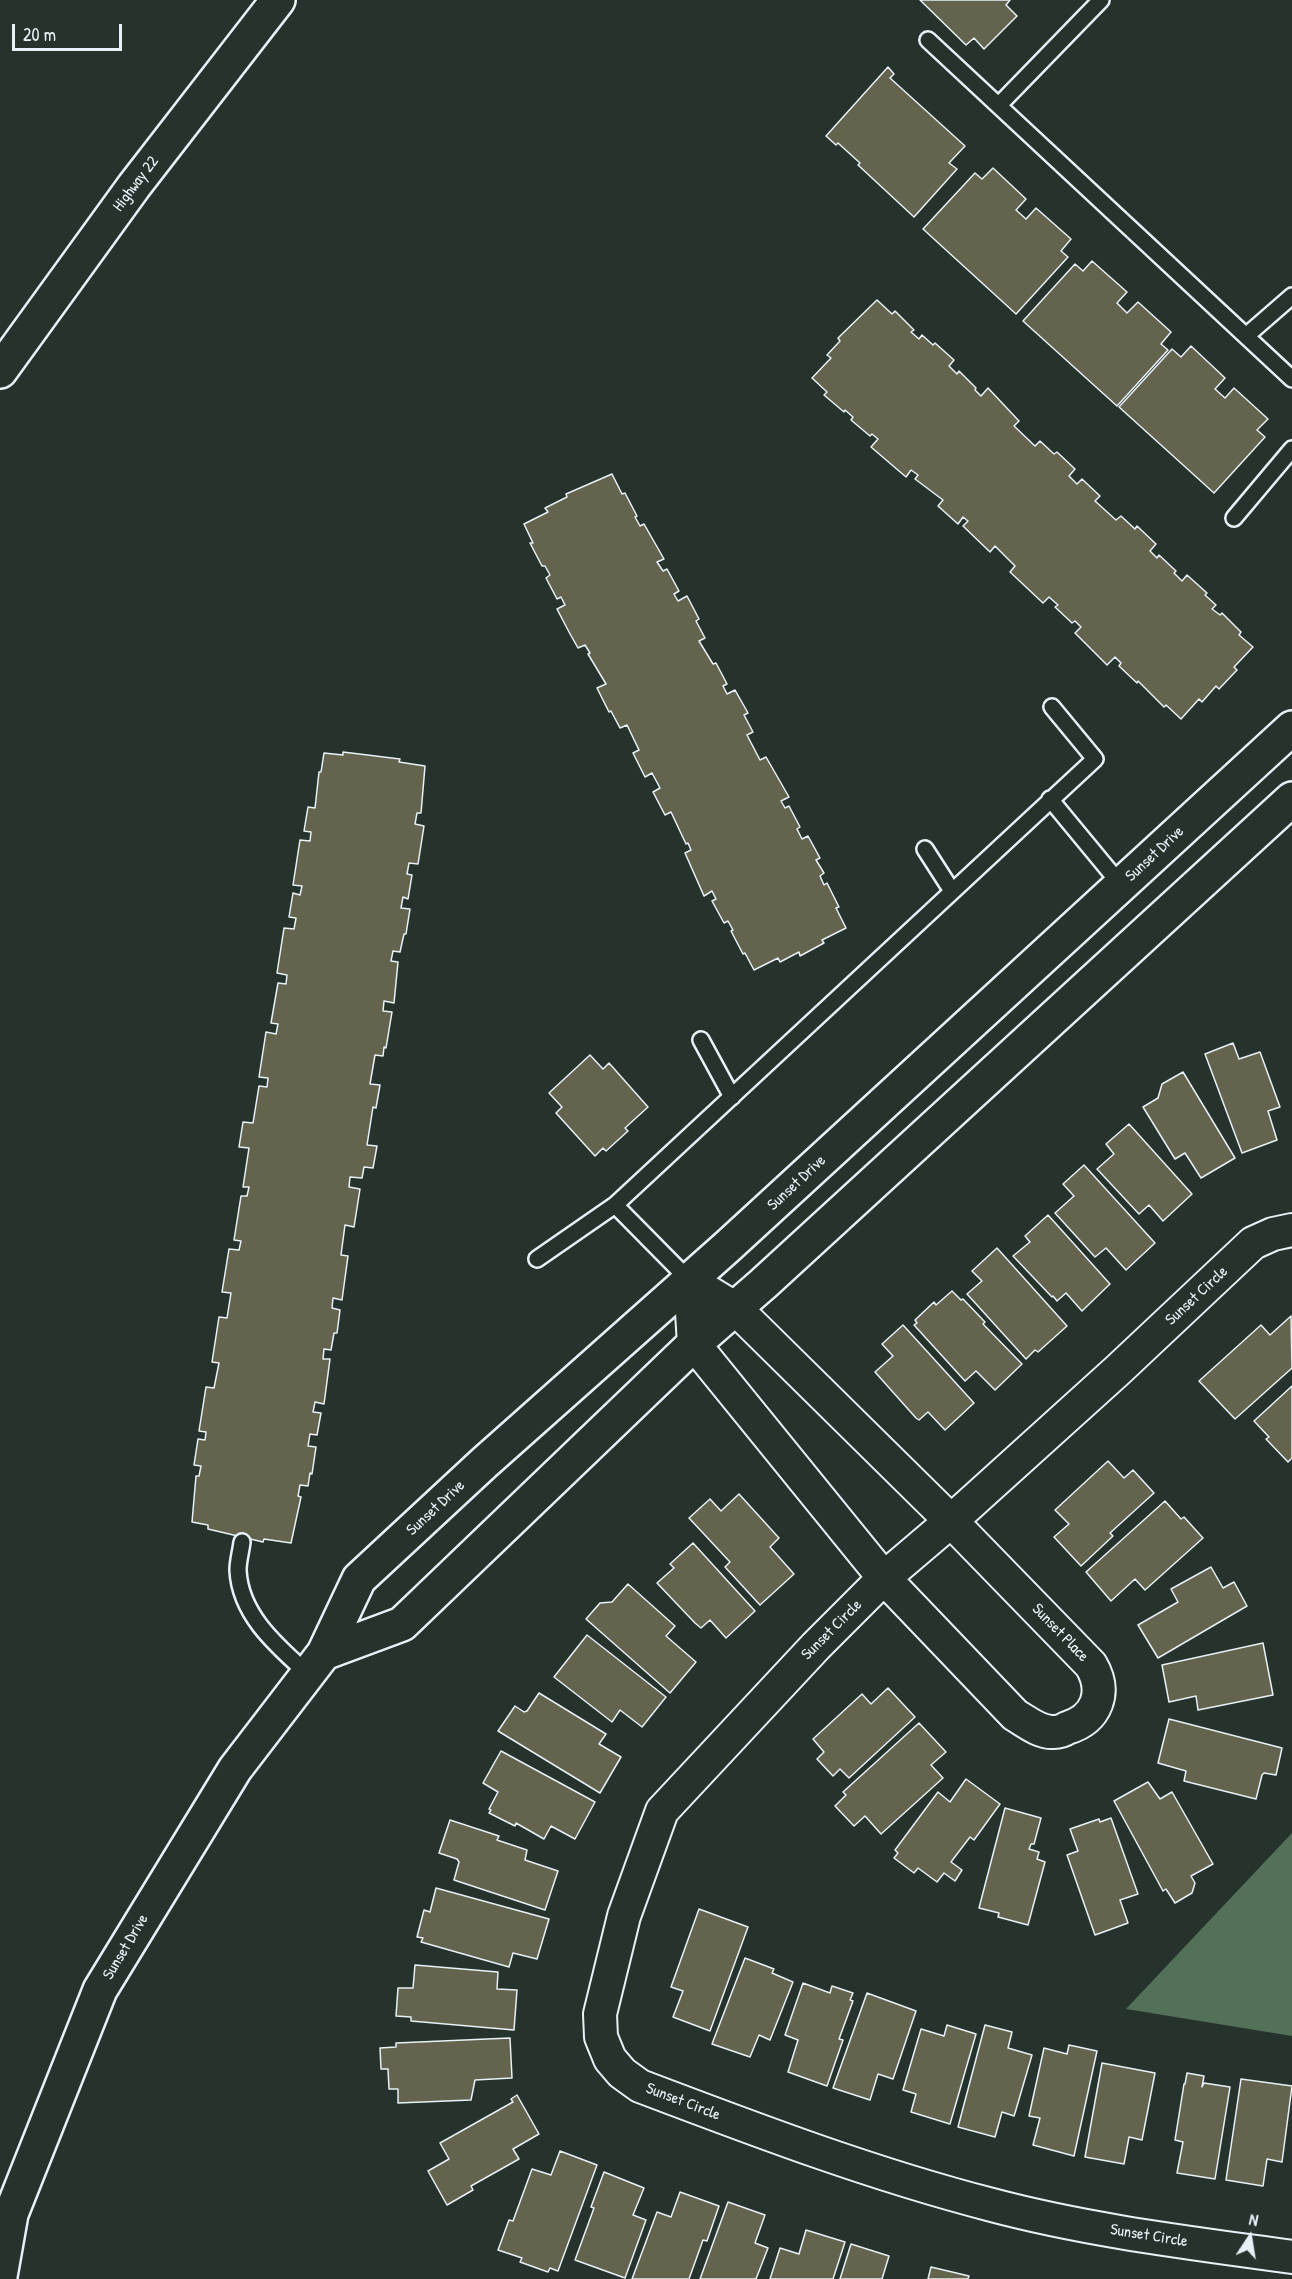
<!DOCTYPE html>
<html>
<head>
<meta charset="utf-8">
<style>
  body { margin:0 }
  #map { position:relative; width:1292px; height:2279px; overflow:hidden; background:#26332d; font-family:"Patrick Hand",sans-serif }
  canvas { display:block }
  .north { position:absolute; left:1220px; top:2207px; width:60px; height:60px; -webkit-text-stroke:4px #26332d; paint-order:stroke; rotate:12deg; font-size:16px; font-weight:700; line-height:24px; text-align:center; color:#e8f1f8 }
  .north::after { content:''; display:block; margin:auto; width:21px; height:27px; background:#e8f1f8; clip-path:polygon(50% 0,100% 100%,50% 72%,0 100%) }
  .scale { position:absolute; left:12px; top:24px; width:110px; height:27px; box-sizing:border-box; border:3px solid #e8f1f8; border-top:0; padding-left:8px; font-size:18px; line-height:21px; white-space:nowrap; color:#e8f1f8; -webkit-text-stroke:4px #26332d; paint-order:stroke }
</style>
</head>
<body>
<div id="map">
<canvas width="1292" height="2279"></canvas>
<div class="north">N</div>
<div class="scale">20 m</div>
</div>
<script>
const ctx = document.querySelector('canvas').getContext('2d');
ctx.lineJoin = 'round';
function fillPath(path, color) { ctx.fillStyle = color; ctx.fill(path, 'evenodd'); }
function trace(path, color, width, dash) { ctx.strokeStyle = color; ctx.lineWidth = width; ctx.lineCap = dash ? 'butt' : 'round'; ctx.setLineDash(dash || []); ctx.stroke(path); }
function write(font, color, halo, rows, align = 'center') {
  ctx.font = font + ' "Patrick Hand",sans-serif'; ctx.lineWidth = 6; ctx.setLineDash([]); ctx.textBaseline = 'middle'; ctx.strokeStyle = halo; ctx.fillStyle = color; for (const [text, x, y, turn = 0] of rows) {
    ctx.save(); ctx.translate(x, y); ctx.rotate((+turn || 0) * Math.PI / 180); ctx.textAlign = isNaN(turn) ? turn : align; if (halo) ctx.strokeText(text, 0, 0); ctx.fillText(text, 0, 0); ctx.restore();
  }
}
const green = new Path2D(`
  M1292 1833V2036L1126 2009Z`);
const building = new Path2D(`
  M920 0H1010L1006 5 1017 16 984 49 974 38 966 45Z
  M888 67 894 74 890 78 965 146 949 163 957 169 914 217 858 165 860 163 838 143 836 145 826 136Z
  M993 168 1026 199 1016 210 1026 219 1036 208 1071 239 1061 251 1068 257 1016 314 923 229 975 173 982 179Z
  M1092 261 1127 292 1117 303 1127 313 1138 302 1171 332 1161 344 1168 350 1117 406 1023 321 1075 264 1083 271Z
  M877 300 892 314 895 311 914 330 911 332 919 339 922 335 933 345 935 343 954 360 949 366 957 374 959 371 976 388 975 390 981 396 988 388 1019 421 1014 426 1035 446 1040 441 1054 454 1057 452 1075 469 1069 476 1077 484 1082 479 1100 496 1095 501 1116 520 1121 516 1135 529 1137 526 1156 544 1150 551 1157 558 1159 555 1176 571 1174 573 1182 581 1187 575 1207 593 1205 595 1216 605 1212 609 1220 615 1222 613 1241 632 1239 635 1253 647 1234 667 1237 670 1219 689 1216 686 1202 702 1199 699 1181 719 1166 705 1164 707 1138 681 1137 683 1119 666 1121 663 1115 657 1107 665 1075 633 1081 627 1075 621 1072 623 1055 607 1058 605 1049 597 1043 603 1010 572 1015 566 995 546 990 552 963 526 968 521 963 517 958 524 938 506 943 500 915 479 918 475 911 470 906 477 871 447 878 439 872 434 870 436 851 420 853 417 845 410 844 412 824 395 827 392 812 378 831 358 827 355 840 341 838 338Z
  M1191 346 1225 378 1215 389 1225 398 1234 388 1268 419 1257 430 1265 437 1214 493 1119 407 1172 349 1181 357Z
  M612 474 622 494 625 493 637 516 635 517 640 526 644 524 664 559 657 562 663 571 667 569 679 591 674 594 678 601 687 596 699 619 696 621 705 638 699 641 713 664 716 663 727 684 723 686 727 694 735 690 748 713 744 715 753 732 747 735 760 760 766 757 789 797 781 801 785 808 789 806 800 827 797 829 802 839 808 836 820 858 816 860 824 873 820 876 824 885 827 883 839 907 836 908 846 928 822 940 824 943 800 956 799 952 780 962 778 958 754 970 745 953 743 954 731 931 733 930 728 921 724 923 712 901 716 899 712 891 704 896 685 853 691 850 688 843 686 844 671 812 665 815 653 792 660 788 652 773 645 777 633 753 639 750 627 725 620 728 611 711 609 712 597 688 606 684 588 654 590 653 585 645 578 648 569 632 557 609 565 605 561 597 557 599 546 578 550 575 545 566H542L530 543H533L524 524 548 512 545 508 567 497 566 494Z
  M343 752 400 759 399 762 425 766 421 813H417L415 824 424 826 418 864 409 863 407 874 412 875 408 899 403 897 401 908 410 909 406 934H404L400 952 393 951 391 961 398 962 394 1003 384 1001 383 1011 392 1012 386 1048 384 1047 383 1056 375 1055 370 1084 380 1085 376 1108 373 1107 367 1145 377 1146 373 1168 364 1167 362 1178 350 1177 349 1187 360 1189 354 1227 345 1225 341 1255 348 1256 342 1300 333 1298 332 1308 340 1310 337 1333H334L331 1350 324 1349 323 1359H330L324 1404 315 1402 313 1412 321 1413 317 1435 310 1434 308 1446 316 1447 312 1474 310 1473 308 1486 300 1485 298 1496 301 1497 291 1543 264 1539 263 1542 208 1529V1525L192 1522 196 1476H199L201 1466 194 1465 198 1439 205 1440 206 1432 199 1431 206 1387 214 1388 219 1363 212 1362 219 1317 227 1318 231 1293 222 1292 229 1249 239 1250 241 1241 234 1240 241 1196H247L249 1187H243L249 1148 239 1147 243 1122 253 1123 259 1086 267 1087 268 1078 259 1077 266 1032 276 1034 278 1024 271 1023 278 983 286 984 287 975 277 973 284 928 294 929 296 918 289 917 293 893 300 895 302 886 293 885 300 840 310 841 311 832 304 831 308 807 315 808 319 772H321L324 753 343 755Z
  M1233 1043 1239 1059 1260 1052 1280 1107 1268 1111 1277 1140 1242 1153 1205 1054Z
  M590 1055 603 1069 609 1063 648 1107 625 1128 628 1131 606 1151 603 1148 595 1156 556 1113 562 1107 549 1093Z
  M1183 1072 1235 1158 1201 1178 1185 1153 1175 1159 1143 1107 1158 1098 1162 1084Z
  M1129 1124 1192 1194 1163 1221 1149 1205 1139 1214 1097 1169 1114 1154 1106 1144Z
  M1084 1165 1155 1243 1126 1270 1106 1248 1095 1257 1055 1213 1074 1196 1063 1184Z
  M1048 1215 1110 1284 1082 1311 1066 1293 1057 1301 1053 1296 1052 1297 1013 1256 1030 1242 1025 1236Z
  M997 1248 1067 1326 1038 1352 1035 1350 1026 1359 967 1294 982 1281 972 1271Z
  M952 1291 961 1300 963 1299 985 1322 983 1324 1022 1364 995 1390 976 1371 965 1381 914 1325 917 1323 915 1320 934 1302 936 1305Z
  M1291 1316 1292 1368 1235 1419 1199 1381 1261 1325 1270 1335Z
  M903 1325 974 1403 945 1430 928 1412 919 1420 916 1418 875 1372 893 1356 882 1344Z
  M1292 1386V1458L1288 1462 1266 1439 1269 1437 1254 1421Z
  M1108 1461 1124 1478 1133 1470 1154 1493 1110 1533 1113 1536 1081 1566 1054 1537 1069 1524 1055 1510Z
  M739 1494 779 1538 770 1547 794 1574 760 1605 725 1567 730 1562 689 1518 710 1499 721 1511Z
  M1165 1501 1181 1519 1184 1517 1203 1538 1145 1590 1135 1579 1111 1601 1086 1572Z
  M693 1543 755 1611 726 1638 710 1620 701 1628 695 1623 657 1583 674 1568 670 1564Z
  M1211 1567 1223 1588 1234 1582 1247 1606 1158 1658 1138 1625 1178 1602 1171 1589Z
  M628 1584 675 1626 666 1636 696 1662 670 1693 586 1619 600 1603 612 1602Z
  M587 1635 666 1697 642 1727 620 1710 612 1722 554 1677Z
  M1263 1643 1273 1695 1198 1710 1196 1696 1169 1702 1162 1665Z
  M888 1688 915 1717 849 1778 840 1769 833 1776 817 1759 824 1752 813 1739 862 1694 871 1704Z
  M539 1693 606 1734 599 1744 621 1757 600 1793 498 1731 515 1706 524 1712 527 1711Z
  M1169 1719 1282 1748 1276 1775 1264 1773 1262 1775 1256 1799 1184 1781 1186 1771 1158 1763Z
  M919 1723 946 1752 931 1765 943 1778 881 1834 865 1816 854 1826 835 1806 846 1795 843 1792Z
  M501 1751 595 1802 575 1839 551 1826 544 1839 516 1823 515 1826 489 1813 491 1810 489 1809 498 1792 483 1783Z
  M966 1779 1000 1804 974 1840 970 1837 951 1862 962 1870 955 1881 944 1873 937 1882 918 1868 914 1873 894 1858 898 1853 895 1850 938 1792 950 1802Z
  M1148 1782 1160 1799 1172 1792 1213 1864 1191 1876 1195 1883 1192 1893 1175 1903 1166 1889 1163 1891 1114 1801Z
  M1005 1808 1041 1818 1034 1844H1031L1029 1849 1039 1852 1037 1859 1045 1862 1028 1925 998 1917 999 1913 979 1908Z
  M1111 1818 1138 1894 1120 1900 1128 1923 1095 1935 1067 1855 1078 1851 1070 1829 1099 1819 1100 1822Z
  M450 1820 499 1836 497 1840 527 1850 525 1860 558 1871 545 1910 454 1880 459 1862 457 1859 439 1853Z
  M436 1888 549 1919 537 1959 513 1953 509 1967 421 1942 423 1938 417 1937 424 1910 430 1912Z
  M699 1909 748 1927 710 2031 673 2017 683 1991 671 1987Z
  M745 1958 774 1969 772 1973 793 1982 770 2040 759 2035 750 2057 712 2044Z
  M415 1965 498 1972 497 1989 517 1990 514 2030 411 2021V2017L396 2016 398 1988H413Z
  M803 1983 830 1993 832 1986 853 1993 850 2000 853 2001 839 2039 843 2040 827 2086 788 2072 798 2040 785 2035Z
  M867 1993 916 2011 893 2079 878 2074 870 2100 833 2088Z
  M947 2025 976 2034 950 2124 911 2112 916 2094 903 2090 921 2029 944 2036Z
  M985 2025 1012 2032 1008 2048 1032 2055 1015 2113 1014 2116 1002 2112 995 2137 958 2127Z
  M510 2038 512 2078 475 2080 471 2100 398 2103V2089H389L388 2069H381L380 2048 396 2047V2043Z
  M1069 2045 1097 2051 1074 2156 1033 2145 1040 2118 1029 2116 1044 2048 1067 2054Z
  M1102 2063 1155 2073 1142 2140 1129 2137 1124 2164 1085 2157Z
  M1187 2073 1204 2076 1202 2087 1204 2083 1230 2087 1215 2179 1177 2173 1183 2142 1175 2140 1184 2084H1185Z
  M1241 2079 1292 2086 1282 2162 1267 2159 1263 2186 1226 2180Z
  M517 2095 539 2134 513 2149 519 2159 471 2186 473 2190 447 2205 428 2171 449 2159 440 2143 513 2102 511 2099Z
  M560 2151 597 2165 558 2271 550 2268 548 2272 520 2262 522 2258 498 2250 509 2220 513 2221 532 2169 551 2175Z
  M604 2172 644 2188 633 2215 646 2220 625 2278 575 2260 594 2208 591 2207Z
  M680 2192 719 2206 707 2241 703 2240 689 2279H632L657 2212 671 2217Z
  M728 2202 765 2215 755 2243 768 2248 756 2279H700Z
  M806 2230 845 2242 833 2279H770L780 2248 799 2254Z
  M851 2244 889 2256 882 2279H840Z
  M931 2267 969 2276 968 2279H928Z`);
const lane = new Path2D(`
  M928 40 1292 379
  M999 105 1101 0
  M1246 336 1292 296
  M1234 518 1292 449
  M1050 799 1121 885
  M925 849 952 891
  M701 1040 732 1097
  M537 1259 615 1205
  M690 1281 615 1205 1095 759 1052 707
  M242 1542C241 1551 238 1561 238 1570 240 1615 277 1646 308 1674`);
const street = new Path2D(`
  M1292 1230 1273 1234 1253 1243 1118 1370 951 1521 884 1578 816 1646 662 1811 624 1916 600 2014 601 2037 610 2059 622 2073 640 2086C756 2130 872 2174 992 2205 1090 2231 1192 2243 1292 2257
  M690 1281 736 1309 951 1521 1091 1665C1107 1692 1097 1719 1067 1728 1064 1730 1058 1732 1054 1732 1040 1733 1027 1722 1015 1715L884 1578 694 1344Z`);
const secondary = new Path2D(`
  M324 1653 402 1624 694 1344 763 1284 1292 799
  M0 2276 11 2214 100 1990 235 1769 324 1653 359 1579 484 1463 727 1247 1292 728`);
const primary = new Path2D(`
  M0 371 134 186 278 0`);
const streetNames = [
  ["Highway 22",136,184,-53],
  ["Sunset Drive",1155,854,-43],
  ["Sunset Drive",797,1183,-43],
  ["Sunset Circle",1197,1296,-43],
  ["Sunset Drive",436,1508,-43],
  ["Sunset Circle",832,1630,-45],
  ["Sunset Place",1060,1633,46],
  ["Sunset Drive",126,1947,-59],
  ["Sunset Circle",683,2102,21],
  ["Sunset Circle",1149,2236,9]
];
fillPath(green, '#537058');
fillPath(building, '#63634e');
trace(building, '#e8f1f8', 1.5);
trace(lane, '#e8f1f8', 20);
trace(street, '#e8f1f8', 36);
trace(secondary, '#e8f1f8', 38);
trace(primary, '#e8f1f8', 38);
trace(lane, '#26332d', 15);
trace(street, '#26332d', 32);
trace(secondary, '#26332d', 33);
trace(primary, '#26332d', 33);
write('16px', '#e8f1f8', '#26332d', streetNames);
</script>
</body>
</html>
